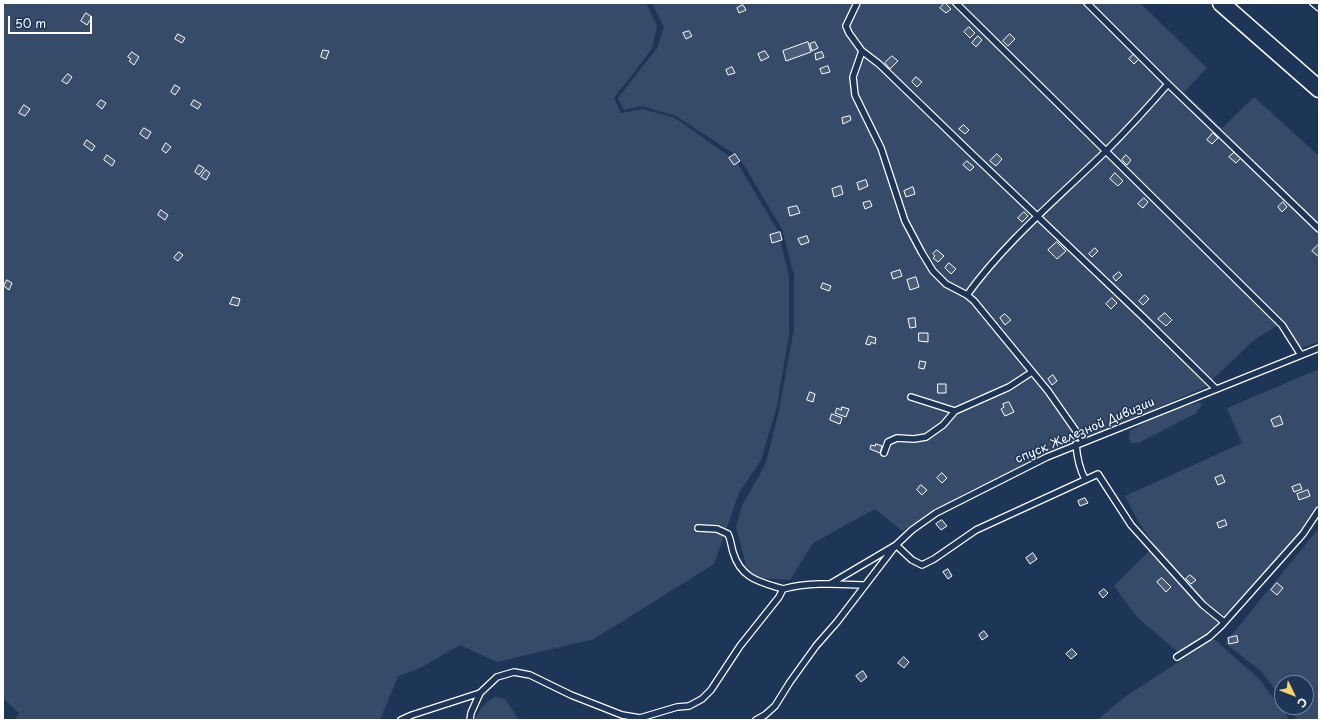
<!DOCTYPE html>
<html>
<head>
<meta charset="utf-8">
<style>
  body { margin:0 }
  #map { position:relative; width:1322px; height:723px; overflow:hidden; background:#1d3557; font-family:"Playpen Sans",sans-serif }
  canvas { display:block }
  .frame { position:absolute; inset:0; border:4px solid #fff; pointer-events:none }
  .north { position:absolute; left:1274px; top:675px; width:40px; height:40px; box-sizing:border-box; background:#1d3557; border:1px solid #77869a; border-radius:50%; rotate:133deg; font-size:11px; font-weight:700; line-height:16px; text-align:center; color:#fff }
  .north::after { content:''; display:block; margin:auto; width:14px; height:18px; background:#ffd166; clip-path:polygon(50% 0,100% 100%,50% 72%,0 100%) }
  .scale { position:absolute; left:8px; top:16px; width:84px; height:18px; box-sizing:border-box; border:2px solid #fff; border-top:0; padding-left:5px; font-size:12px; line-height:14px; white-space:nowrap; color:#fff; -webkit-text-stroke:3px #1d3557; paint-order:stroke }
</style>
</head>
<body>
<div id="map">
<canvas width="1322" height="723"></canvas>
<div class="frame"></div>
<div class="north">С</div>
<div class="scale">50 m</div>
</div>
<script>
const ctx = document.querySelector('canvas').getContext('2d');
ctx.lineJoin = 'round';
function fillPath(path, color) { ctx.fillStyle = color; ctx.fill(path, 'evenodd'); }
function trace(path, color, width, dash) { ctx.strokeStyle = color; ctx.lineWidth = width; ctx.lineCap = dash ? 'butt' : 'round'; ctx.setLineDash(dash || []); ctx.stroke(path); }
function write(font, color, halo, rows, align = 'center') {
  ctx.font = font + ' "Playpen Sans",sans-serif'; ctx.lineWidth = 3; ctx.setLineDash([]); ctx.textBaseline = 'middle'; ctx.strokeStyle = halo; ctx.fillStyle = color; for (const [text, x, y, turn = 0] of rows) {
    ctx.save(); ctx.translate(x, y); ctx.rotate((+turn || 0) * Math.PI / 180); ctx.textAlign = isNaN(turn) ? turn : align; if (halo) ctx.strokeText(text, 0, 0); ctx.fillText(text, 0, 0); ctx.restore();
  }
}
const green = new Path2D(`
  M3 3H646L657 26 652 49 614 98 621 113 643 109 675 118 736 161 778 231 789 276V335L777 406 761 460 739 493 714 564 594 639 497 662 460 645 418 669 398 676 380 720H15L19 713 3 698Z
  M652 3H1140L1207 68 1184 92 1222 128 1254 97 1319 156V229L1316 232 1319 235V342L1301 348 1283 322 1254 340 1205 387 967 492 902 531 875 509 813 543 790 580 749 577 736 527 742 506 766 463 779 410 794 329V275L782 229 739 157 676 116 642 106 624 110 618 98 657 48 664 27Z
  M1319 369V502L1297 536 1208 633 1179 653 1138 618 1114 586 1155 545 1139 523 1125 496 1242 443 1227 408Z
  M1200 402 1202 405 1195 414 1138 443H1132L1129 439 1130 431 1161 413Z
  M1319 528V720H1298L1288 707H1306V683H1282V699L1262 672 1225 643Z
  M1214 639 1259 679 1290 720H1097L1126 696Z
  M495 697 505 699 519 720H475C478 711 486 701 495 697Z`);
const building = new Path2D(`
  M945 3 951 9 946 13 940 8Z
  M743 5 746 10 739 13 737 8Z
  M86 13 92 17 87 25 81 21Z
  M969 27 975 33 970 38 964 32Z
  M689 31 692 36 686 39 683 33Z
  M178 34 185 38 182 43 175 39Z
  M1010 34 1015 39 1008 46 1003 41Z
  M978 36 982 40 976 47 972 43Z
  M808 42 811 52 786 61 783 51Z
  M815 42 818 48 812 51 810 44Z
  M323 50 329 51 326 59 321 57Z
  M765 51 769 57 761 61 758 54Z
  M132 52 139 57 134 65 129 61 131 59 128 57Z
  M822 52 824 57 816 60 815 54Z
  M1134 54 1139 59 1134 64 1129 59Z
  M892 56 898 61 890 69 885 63Z
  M828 66 830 72 822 74 820 69Z
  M732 67 735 73 728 75 726 70Z
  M68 74 72 77 67 84 62 81Z
  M916 77 922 82 917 87 912 82Z
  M175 85 180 88 175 95 171 92Z
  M101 100 106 103 102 109 97 105Z
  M194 100 201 104 198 109 191 105Z
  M24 105 30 109 25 116 19 113Z
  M850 116 851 120 843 124 842 118Z
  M964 125 969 130 965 134 959 129Z
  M144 128 151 132 147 139 140 134Z
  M1213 133 1218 138 1212 144 1207 140Z
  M87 140 95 146 92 151 84 145Z
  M166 143 171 147 166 153 162 150Z
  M1235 152 1241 158 1236 163 1229 157Z
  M735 154 740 161 734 165 729 158Z
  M997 154 1002 159 996 166 990 161Z
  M107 155 115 161 112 166 104 160Z
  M1126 155 1131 160 1127 165 1122 160Z
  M967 161 974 167 970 171 963 165Z
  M199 165 204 168 199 175 195 172Z
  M206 170 210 173 206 180 201 177Z
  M1115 173 1123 181 1118 186 1110 179Z
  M866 180 868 186 859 190 857 183Z
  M841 186 843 194 834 197 832 189Z
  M913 187 915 194 906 197 904 191Z
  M1144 198 1148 202 1143 208 1138 204Z
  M870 201 872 206 865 209 863 203Z
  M1283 202 1287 207 1282 212 1278 207Z
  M797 206 800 213 790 216 788 208Z
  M161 210 168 215 165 220 158 215Z
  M1024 212 1028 216 1022 222 1018 218Z
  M780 232 782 240 772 243 770 235Z
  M807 236 809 242 801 245 798 239Z
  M1057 242 1066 251 1057 259 1048 250Z
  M1319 244V257L1312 251Z
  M1095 248 1098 251 1092 257 1089 254Z
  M937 250 944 256 938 262 933 258 935 256 933 254Z
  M179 252 183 255 178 261 174 258Z
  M949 263 956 269 951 274 945 268Z
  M900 270 902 276 893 279 891 273Z
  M1119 272 1122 275 1116 281 1113 277Z
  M916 277 919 287 910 290 907 280Z
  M7 280 12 283 9 290 4 286Z
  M823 283 831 286 829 291 821 288Z
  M1145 295 1149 299 1143 305 1139 301Z
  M233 297 240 299 238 306 230 304Z
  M1112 298 1117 303 1111 309 1106 304Z
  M1165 313 1172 320 1166 326 1158 319Z
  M1005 314 1011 320 1005 325 1000 318Z
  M915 318 916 327 910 328 908 319Z
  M919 333H928V342L919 341Z
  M869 336 876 338 875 344 871 342 870 345 866 344Z
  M920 361 926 362 924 369 919 368Z
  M1053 375 1057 381 1052 385 1048 379Z
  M938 384H946V393H938Z
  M810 392 815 394 813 402 807 400Z
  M1009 402 1014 412 1005 416 1001 409 1004 407 1003 404Z
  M842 407 849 409 846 417 835 413 837 408 841 410Z
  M832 414 842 418 840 424 830 420Z
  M1280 416 1283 424 1274 427 1271 420Z
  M876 444 882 446 880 453 870 449 871 445 875 446Z
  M942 473 947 478 942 483 937 478Z
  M1222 475 1225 482 1218 485 1215 478Z
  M1300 484 1302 489 1294 492 1292 487Z
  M921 485 927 490 922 495 917 490Z
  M1308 490 1310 496 1299 500 1297 494Z
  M1085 498 1088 503 1080 506 1078 501Z
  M942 520 947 526 941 530 936 524Z
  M1225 520 1227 525 1219 528 1217 523Z
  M1033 553 1037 559 1030 564 1026 558Z
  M948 569 952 576 948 579 943 572Z
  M1190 575 1196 580 1191 584 1186 579Z
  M1162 578 1171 587 1166 592 1157 582Z
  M1277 583 1283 588 1277 595 1271 590Z
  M1104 589 1108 593 1103 598 1099 593Z
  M984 631 988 636 982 640 979 635Z
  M1237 636 1238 642 1229 644 1228 638Z
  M1072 649 1077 654 1071 659 1066 654Z
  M904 657 909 662 904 668 898 663Z
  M863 671 867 677 861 682 856 676Z`);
const lane = new Path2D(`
  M857 3 846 26 849 33 862 51 879 64 971 153 1144 318 1216 389
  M956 3 1282 325 1301 355
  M1087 3 1168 84 1319 229
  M1313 3 1319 8
  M862 51 853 77 855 95 881 148 905 221 922 253 933 271 946 284 967 295 974 301 1048 391 1083 441
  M967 295C1006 241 1058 198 1106 151 1127 130 1148 107 1168 84
  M911 397 955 411
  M1076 444C1077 457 1079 468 1085 479
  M884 453 888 442 897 438 914 439 926 437 943 425 955 411 1009 387 1032 372
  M698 528 717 529 728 534C731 540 731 546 733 552 741 579 760 582 783 589
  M830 584 896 545 912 560 922 565 934 559 976 530 1098 474 1131 525 1203 605 1224 622
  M1177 657 1209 637 1221 626 1303 534 1319 510
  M401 720 412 715 480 693
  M470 720 471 713 480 693 497 677 514 672 530 675 571 695 622 715 640 718 677 707 689 706 702 699 711 690 740 646 779 597 783 589C810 582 837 584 864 585
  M756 720 765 715 775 706 790 682 816 646 837 622 896 545 912 530 936 513 1047 457 1319 348`);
const secondary = new Path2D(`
  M1221 3 1319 89`);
const streetNames = [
  ["спуск Железной Дивизии",1085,431,-23]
];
fillPath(green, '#364b69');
fillPath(building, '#4a5d79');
trace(building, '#fff', 1);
trace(lane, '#fff', 8);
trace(secondary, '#fff', 19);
trace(lane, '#1d3557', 5.5);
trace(secondary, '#1d3557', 16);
write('12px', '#fff', '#1d3557', streetNames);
</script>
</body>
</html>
